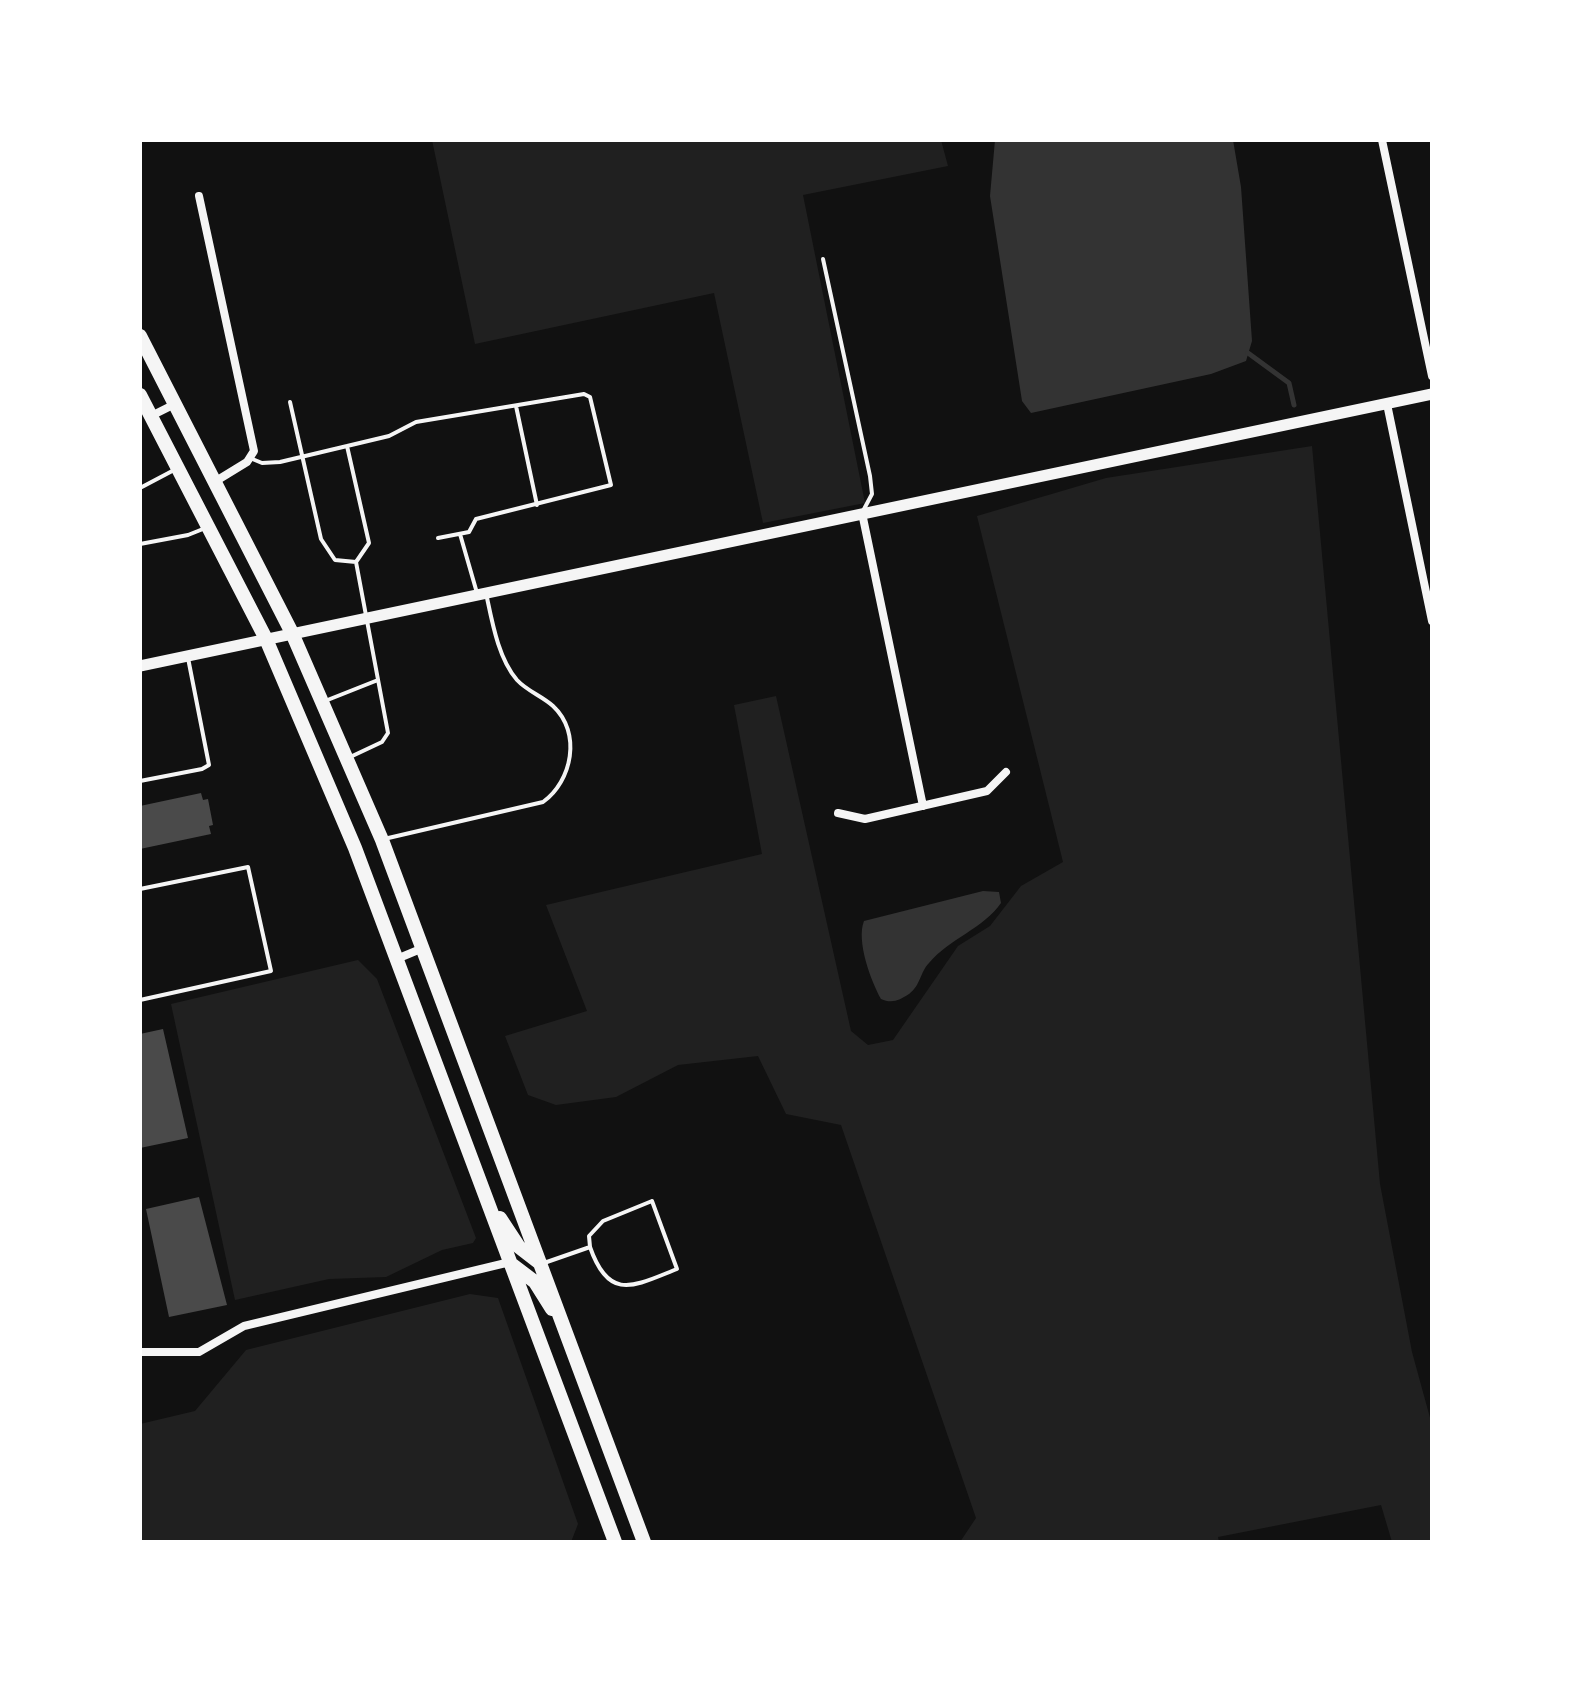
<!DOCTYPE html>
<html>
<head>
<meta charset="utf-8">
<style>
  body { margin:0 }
  #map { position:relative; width:1572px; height:1682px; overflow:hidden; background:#111; font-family:Manrope,sans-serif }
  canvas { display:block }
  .frame { position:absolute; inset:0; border:142px solid #fff; pointer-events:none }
</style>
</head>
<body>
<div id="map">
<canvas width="1572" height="1682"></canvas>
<div class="frame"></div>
</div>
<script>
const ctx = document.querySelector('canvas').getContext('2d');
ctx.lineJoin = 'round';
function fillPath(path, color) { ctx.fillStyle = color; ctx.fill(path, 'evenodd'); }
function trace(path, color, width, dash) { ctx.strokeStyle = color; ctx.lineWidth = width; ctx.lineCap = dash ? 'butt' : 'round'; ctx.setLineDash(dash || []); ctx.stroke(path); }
const green = new Path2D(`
  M432 140H941L948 166 803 195 865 503 763 523 714 293 475 344Z
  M1312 446 1380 1184 1412 1352 1432 1425V1542H1392L1381 1505 1218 1537 1219 1542H960L976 1518 841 1125 786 1114 758 1056 678 1065 616 1097 556 1105 528 1095 505 1036 587 1011 546 905 762 854 734 705 776 696 851 1031 868 1045 893 1040 958 946 990 926 1021 886 1063 862 977 516 1106 478Z
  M358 960 377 979 476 1238 473 1243 442 1250 386 1277 329 1279 235 1300 171 1004Z
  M470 1294 498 1298 578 1524 571 1542H140V1424L195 1411 246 1350Z`);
const water = new Path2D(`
  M995 140H1233L1241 187 1252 341 1246 361 1211 374 1031 413 1022 401 990 196Z
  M983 891 999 892 1001 903C984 928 949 939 929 963 920 972 921 985 909 994 900 1000 892 1004 881 999 871 981 856 941 864 921Z`);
const stream = new Path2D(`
  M1248 353 1289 383 1294 405`);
const building = new Path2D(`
  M201 793 203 800 208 799 213 825 209 826 211 834 140 849V806Z
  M163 1029 188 1138 140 1148V1034Z
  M199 1197 227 1305 169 1317 146 1209Z`);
const service = new Path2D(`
  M823 259 870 476 872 494 863 511
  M290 402 321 539 335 560 356 562
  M516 406 537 505
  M347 446 369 543 356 562 388 733 382 742 348 758
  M250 458 262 463 280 462 389 436 416 422 584 394 590 397 611 485 476 519 469 532 438 538
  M140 488 176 469
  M460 534 477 593
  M140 544 188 535 203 529
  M325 701 378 680
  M140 781 202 769 209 765 188 658
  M384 839 543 802C572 781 582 733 553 706 542 696 527 691 517 680 498 658 492 621 486 593
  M140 889 248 867 271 971 140 1000
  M544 1263 590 1247C609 1302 634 1286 677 1269L652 1201 603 1221 589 1236 590 1247`);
const minor = new Path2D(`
  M1382 140 1432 376
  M199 196 254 451 247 462 216 481
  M1387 404 1432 621
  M151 416 175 404
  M862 513 923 806
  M838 813 865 819 987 791 1006 772
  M399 958 423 948
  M140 1352H199L244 1326 510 1262`);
const tertiary = new Path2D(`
  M140 666 1432 394`);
const primary = new Path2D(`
  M140 336 292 633 382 840 644 1542
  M140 395 266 639 355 848 615 1542
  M500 1218 519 1247 541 1264
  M510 1263 535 1282 552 1309`);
fillPath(green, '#202020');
fillPath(water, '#333');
trace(stream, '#333', 5);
fillPath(building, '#4a4a4a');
trace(service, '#f5f5f5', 4);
trace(minor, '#f5f5f5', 8);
trace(tertiary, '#f5f5f5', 11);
trace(primary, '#f5f5f5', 14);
</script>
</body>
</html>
